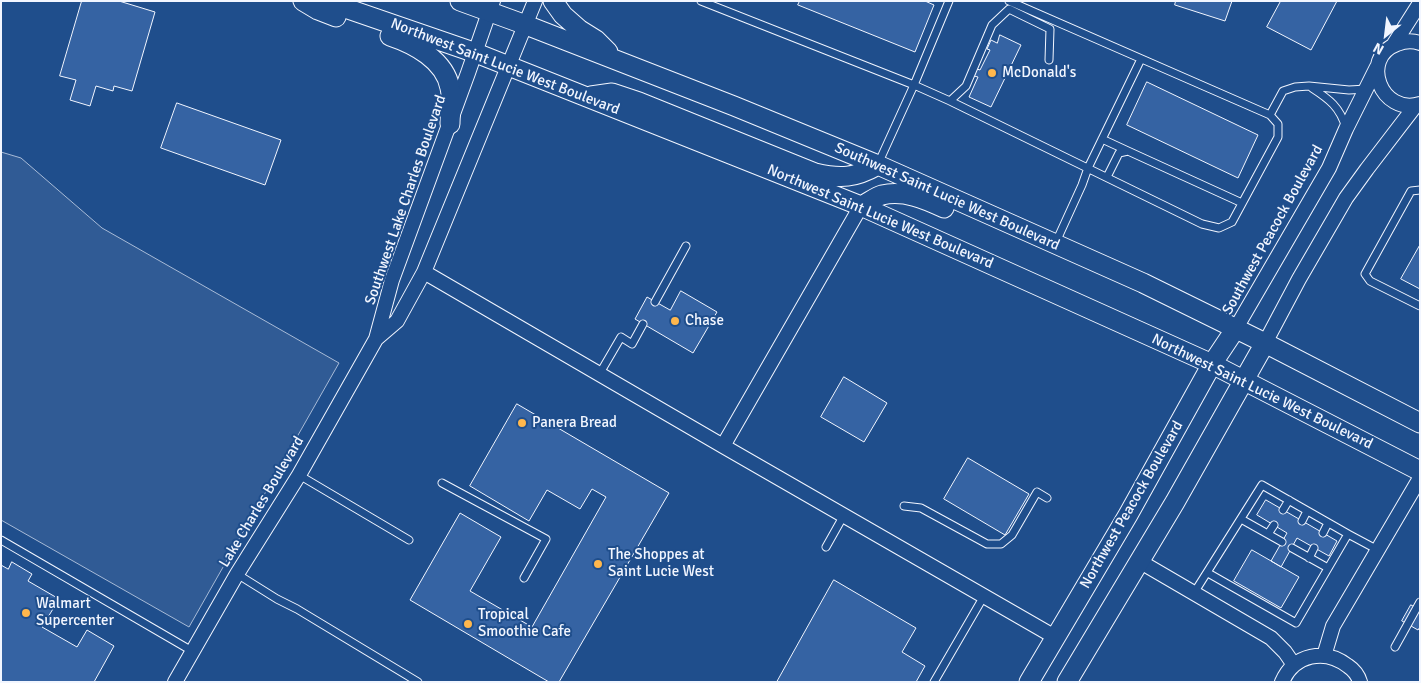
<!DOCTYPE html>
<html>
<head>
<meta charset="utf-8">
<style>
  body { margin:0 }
  #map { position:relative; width:1421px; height:683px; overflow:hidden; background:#1f4e8c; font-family:Signika,sans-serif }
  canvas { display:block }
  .frame { position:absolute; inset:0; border:2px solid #f2f6ff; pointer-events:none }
  .north { position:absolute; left:1361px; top:10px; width:50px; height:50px; -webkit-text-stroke:4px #1f4e8c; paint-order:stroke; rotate:209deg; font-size:14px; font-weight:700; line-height:20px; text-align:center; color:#f2f6ff }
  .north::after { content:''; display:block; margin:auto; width:18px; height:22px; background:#f2f6ff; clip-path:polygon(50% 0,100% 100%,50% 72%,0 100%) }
</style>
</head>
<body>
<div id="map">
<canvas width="1421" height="683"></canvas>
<div class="frame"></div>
<div class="north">N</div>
</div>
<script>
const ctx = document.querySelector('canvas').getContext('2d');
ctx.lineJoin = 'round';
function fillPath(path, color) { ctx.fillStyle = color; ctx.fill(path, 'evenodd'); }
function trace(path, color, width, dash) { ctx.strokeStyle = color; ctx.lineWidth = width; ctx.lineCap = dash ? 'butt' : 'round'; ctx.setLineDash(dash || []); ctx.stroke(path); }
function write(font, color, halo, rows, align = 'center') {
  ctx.font = font + ' Signika,sans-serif'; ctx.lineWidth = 4; ctx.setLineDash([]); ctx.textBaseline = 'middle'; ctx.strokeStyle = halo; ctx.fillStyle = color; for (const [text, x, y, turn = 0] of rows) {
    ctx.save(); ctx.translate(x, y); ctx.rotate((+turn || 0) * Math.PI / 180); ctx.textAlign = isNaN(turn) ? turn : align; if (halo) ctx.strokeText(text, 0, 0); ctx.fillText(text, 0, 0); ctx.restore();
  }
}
const parking = new Path2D(`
  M1 152 21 158 102 228 339 363 189 627 1 520Z`);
const building = new Path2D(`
  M82 1H119L155 12 132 91 114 86 113 91 96 86 90 106 70 100 76 80 60 76Z
  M800 1H925L934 5 915 52 798 5Z
  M1176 1H1232L1225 21 1175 5Z
  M1281 1H1337L1311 50 1267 27Z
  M1000 35 1021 45 991 107 969 97 978 77 974 76 977 69 980 70 990 50 987 49 991 40 997 43Z
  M1147 82 1258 135 1238 178 1127 125Z
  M177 103 281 140 265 185 161 148Z
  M1420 245V289L1401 279Z
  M681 291 717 312 693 353 635 319 647 297 670 310Z
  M844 377 887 403 864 442 821 417Z
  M517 404 669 493 559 682H549L410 600 460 513 501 537 470 591 532 627 606 497 592 489 580 509 547 490 529 521 470 486Z
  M968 458 1029 494 1005 535 944 499Z
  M1266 500 1337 541 1329 556 1297 538 1281 567 1271 561 1287 533 1257 515Z
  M1252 550 1299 577 1281 608 1234 581Z
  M12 562 32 574 28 581 59 599 42 627 77 647 87 630 114 646 94 682H1V565L8 569Z
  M834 580 916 628 902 652 925 666 916 682H777Z
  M1411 605 1420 610V627L1418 630 1402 621Z`);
const lane = new Path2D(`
  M701 1 914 85 950 101 1202 224 1219 228 1232 222 1278 137V124L1270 115 1009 1
  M1312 88C1329 99 1340 107 1346 128
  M950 101 966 86 992 25 1009 9 1050 29 1049 60
  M1270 115 1283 91 1295 87 1309 86 1349 90 1367 89
  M1102 139 1128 151
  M878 164 914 85 949 1
  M1107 177 1119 153 1128 151 1242 203
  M1420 190 1411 191 1365 274 1370 281 1420 306
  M1056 242 1082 185 1088 168 1141 59
  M655 302 686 246
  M600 373 621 337 632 344 643 324
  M299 475 409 540
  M442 483 546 539 524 578
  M904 506 921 508 987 544H1001L1012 535 1037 492 1047 498
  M1283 510 1289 500
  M1241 519 1282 542
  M1302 521 1307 511
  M1323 533 1328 523
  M1268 534 1274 525
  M1348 534 1378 550
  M1 540 192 651
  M826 547 844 515
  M1292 548 1328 568
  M1309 558 1314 548
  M237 574 277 599 297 609 418 682
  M1194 593 1262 485 1348 534 1296 623 1208 573
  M1395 647 1420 602
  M934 682 984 596`);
const street = new Path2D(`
  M1420 43C1412 40 1404 41 1397 44 1359 58 1381 116 1420 104
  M1394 44 1420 3
  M424 272 723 446 1055 637
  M1236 328 1329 168 1346 129 1377 67
  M376 339 397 321 424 272 535 1
  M1265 343 1299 279 1346 198 1367 169 1416 105
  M723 446 861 206
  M1139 561 1271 638 1285 652 1294 665
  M1324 656 1333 626 1420 478
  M175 682 237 574 299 475 376 339 392 280 468 73 493 1
  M1282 682C1294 654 1325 648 1348 666 1354 670 1358 675 1360 682`);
const secondary = new Path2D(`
  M303 1 318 10 336 17
  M325 1 476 53 861 206 1212 364 1420 471
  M460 1 526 25 734 106 878 165 1143 283 1265 343 1420 423
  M553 1 563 15 580 30 596 40 608 52
  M390 36C414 44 445 60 450 88 453 99 450 112 450 124
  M591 96 612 93 639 102 815 173C841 179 855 178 878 165
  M861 206C868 203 875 197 882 195 904 190 925 199 944 208
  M1029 682 1128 515 1212 364 1236 328
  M1067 682 1175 502 1265 343`);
const markers = [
  [992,73,5,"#ffb74d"],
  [675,321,5,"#ffb74d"],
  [522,423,5,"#ffb74d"],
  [598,564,5,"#ffb74d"],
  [26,613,5,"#ffb74d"],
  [468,624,5,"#ffb74d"]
];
const streetNames = [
  ["Northwest Saint Lucie West Boulevard",505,67,21],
  ["Southwest Saint Lucie West Boulevard",947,197,24],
  ["Southwest Lake Charles Boulevard",406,200,-71],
  ["Northwest Saint Lucie West Boulevard",880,217,23],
  ["Southwest Peacock Boulevard",1273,230,-61],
  ["Northwest Saint Lucie West Boulevard",1262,392,26],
  ["Lake Charles Boulevard",262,502,-59],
  ["Northwest Peacock Boulevard",1132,505,-60]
];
const poiNames = [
  ["McDonald's",1002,73],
  ["Chase",685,321],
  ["Panera Bread",532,423],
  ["The Shoppes at",608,555],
  ["Saint Lucie West",608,572],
  ["Walmart",36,604],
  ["Supercenter",36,621],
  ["Tropical",478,615],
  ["Smoothie Cafe",478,632]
];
fillPath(parking, '#305b95');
trace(parking, '#a8bbd7', 1);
fillPath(building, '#3563a3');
trace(building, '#f2f6ff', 1);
trace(lane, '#f2f6ff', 9);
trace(street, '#f2f6ff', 16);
trace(secondary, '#f2f6ff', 21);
trace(lane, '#1f4e8c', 7);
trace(street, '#1f4e8c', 14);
trace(secondary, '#1f4e8c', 19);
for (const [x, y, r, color] of markers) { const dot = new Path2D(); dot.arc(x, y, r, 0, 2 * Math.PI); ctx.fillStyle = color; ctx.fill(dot); trace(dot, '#1f4e8c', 2); }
write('15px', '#f2f6ff', '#1f4e8c', streetNames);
write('15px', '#f2f6ff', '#1f4e8c', poiNames, 'left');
</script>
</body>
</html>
